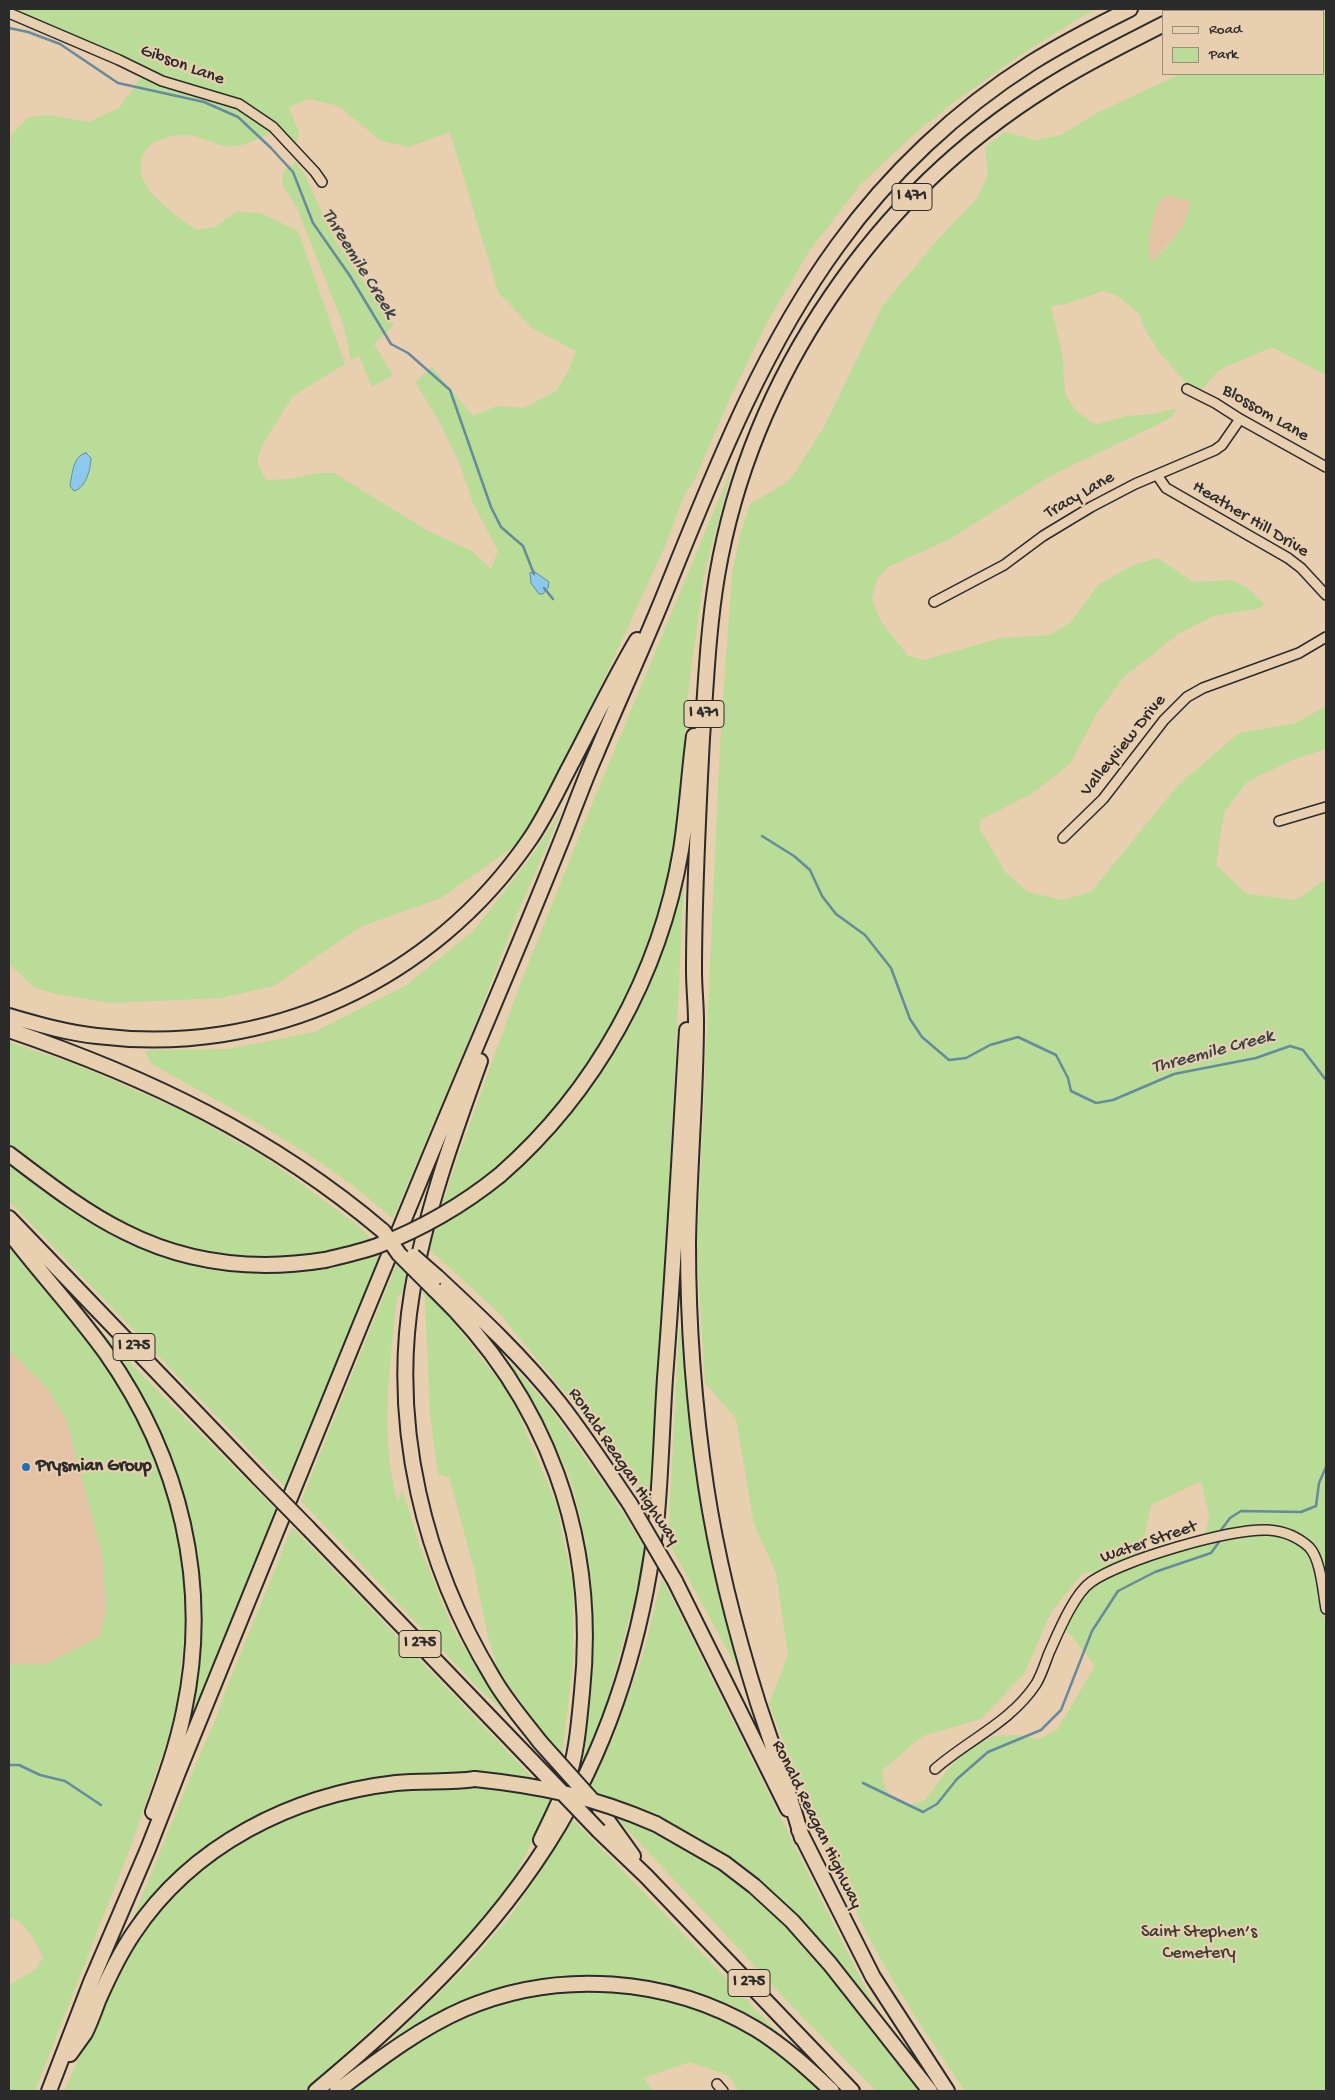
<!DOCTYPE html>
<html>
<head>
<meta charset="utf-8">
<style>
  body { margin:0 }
  #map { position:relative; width:1335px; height:2100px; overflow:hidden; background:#e8cfb0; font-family:"Gochi Hand",sans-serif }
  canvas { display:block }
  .frame { position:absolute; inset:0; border:10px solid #2b2b2b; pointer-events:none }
  .legend { position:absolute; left:1162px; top:10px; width:162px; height:65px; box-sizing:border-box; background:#e8cfb0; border:1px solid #9c8d7b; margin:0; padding:6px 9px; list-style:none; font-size:15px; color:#2b2b2b }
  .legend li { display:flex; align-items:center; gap:10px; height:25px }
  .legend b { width:25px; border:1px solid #9c8d7b }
</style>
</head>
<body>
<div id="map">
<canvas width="1335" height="2100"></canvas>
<div class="frame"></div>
<ul class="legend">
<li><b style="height:6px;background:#e8cfb0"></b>Road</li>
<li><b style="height:14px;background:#b9dc96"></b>Park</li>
</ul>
</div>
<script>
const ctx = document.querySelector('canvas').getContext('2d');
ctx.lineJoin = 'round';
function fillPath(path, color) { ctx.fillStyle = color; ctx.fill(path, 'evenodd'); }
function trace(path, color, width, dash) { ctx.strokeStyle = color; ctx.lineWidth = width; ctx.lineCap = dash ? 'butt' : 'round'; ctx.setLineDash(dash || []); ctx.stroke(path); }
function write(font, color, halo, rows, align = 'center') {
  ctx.font = font + ' "Gochi Hand",sans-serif'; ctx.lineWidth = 4.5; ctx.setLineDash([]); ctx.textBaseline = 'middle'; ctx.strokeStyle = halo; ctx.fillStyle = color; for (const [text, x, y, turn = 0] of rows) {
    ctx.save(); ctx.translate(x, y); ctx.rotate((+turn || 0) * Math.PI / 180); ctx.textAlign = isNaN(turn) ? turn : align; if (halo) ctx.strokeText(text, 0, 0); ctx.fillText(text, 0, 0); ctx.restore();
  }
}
const built = new Path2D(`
  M1171 195 1191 202 1183 227 1150 264 1147 246 1153 218 1160 199Z
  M9 1350 48 1389 66 1419 102 1553 106 1608 100 1636 47 1664H9Z`);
const green = new Path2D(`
  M12 9H1098L1081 17 1016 58 954 102 912 136 859 186 808 253 769 319 729 400 695 479 684 495 666 544 560 775 516 845 441 898 360 927 274 986 221 998 111 1003 56 994 35 988 9 964V153L12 134 29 117 49 115 89 122 119 108 141 77 208 98 256 118 273 132C261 137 249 144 237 146 218 149 203 135 185 135 172 135 155 139 147 149 122 181 174 213 196 230L215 227 236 212 260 213 298 231 345 364 293 396 261 447 257 463 266 480 290 479 319 473H334L430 532 472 551 491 569 498 551 473 503 459 462 439 421 415 382 432 367 473 416 497 406 524 408 556 391 569 370 576 351 532 328 498 292 450 132 409 147 381 141 339 106 309 99 289 107 299 133 295 146 239 100 176 82Z
  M1287 9H1326V375L1272 347 1219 370 1199 393 1188 385 1160 353 1144 328 1139 313 1116 295 1103 291 1066 304 1051 306 1062 352 1065 393 1075 410 1095 425 1126 416 1154 414 1176 408 1174 415 1159 424 1052 475 948 540 888 567 877 579 872 599 880 620 908 656 924 660 1001 638 1050 635 1070 623 1098 585 1133 565 1158 558 1193 582 1232 580 1246 587 1264 603 1261 608 1214 616 1178 634 1124 677 1097 713 1070 764 1033 793 980 820V829L1005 872 1028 892 1062 900 1091 892 1178 785 1239 733 1296 723 1326 706V749L1292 760 1247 782 1224 813 1216 865 1247 894 1296 900 1326 879V1596L1321 1563 1295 1533 1265 1525 1205 1536 1209 1515 1201 1481 1151 1505 1143 1542 1146 1555 1105 1571 1083 1573 1051 1612 1024 1674 981 1719 923 1736 882 1770C884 1792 887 1796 908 1806L925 1800 949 1768 969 1749 995 1736 1016 1735 1039 1739 1057 1730 1095 1666 1070 1634 1063 1630 1081 1596 1090 1588 1113 1575 1201 1541 1273 1535 1294 1540 1307 1554 1312 1564 1326 1626V2091H965C928 2037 891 1982 862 1924 827 1852 797 1778 769 1704L788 1655 776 1573 754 1524 736 1419 705 1383 697 1252 720 744 732 574 740 535 750 504 786 483 796 471 823 429 883 305 933 245 978 197 988 174 985 147 1005 132 1035 140 1061 135 1095 114 1180 74H1324V11H1284ZM1171 195 1191 202 1183 227 1162 252 1150 263C1146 239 1152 222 1160 199Z
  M296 162 305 175 334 239 394 325 374 344 393 375 372 387 359 356 351 360 344 327 297 208 283 185 282 177 285 170Z
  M733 465 704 576 689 685 676 845 658 924 623 1010 584 1075 530 1140 497 1171 440 1212 458 1157 519 987 592 804Z
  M563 808 517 915 473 1029 393 1219C321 1154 235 1111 152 1064L145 1052 151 1050 230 1049 314 1032 407 985 474 930 531 857Z
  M685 862 664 1287 651 1461 650 1511 620 1460 499 1313 430 1250 435 1228 487 1194 532 1157 579 1100 620 1045 645 990 669 930Z
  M9 1042 78 1065 187 1113 267 1159 359 1226 373 1241 342 1251 270 1260 198 1253 134 1230 76 1197 9 1149Z
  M9 1165 46 1193 139 1247 210 1270 262 1274 320 1269 381 1251 361 1306 286 1488 9 1201Z
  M9 1241 86 1337 137 1411 175 1513 187 1599 177 1711 132 1843 35 2091H9V1985L35 1970 43 1958C35 1940 28 1924 9 1917V1664H47L100 1636 106 1608 102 1553 66 1419 48 1389 9 1350Z
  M398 1261 409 1271 404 1291 397 1297C390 1366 379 1435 398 1503L402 1489 419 1544 453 1630 509 1716 480 1690 301 1501Z
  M422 1282 511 1396 556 1504 573 1585V1662L562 1757 498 1671 487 1632 474 1569 449 1477 438 1474 430 1415 425 1300Z
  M96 1325 141 1374 277 1511 185 1734C212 1618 200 1504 143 1398 129 1372 111 1349 93 1326Z
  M685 1328 696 1459 715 1573 749 1690 668 1541 679 1329Z
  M502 1353 551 1409 610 1493 645 1548V1559L605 1708 577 1775 574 1771C600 1679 600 1575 571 1483 556 1438 526 1393 502 1353Z
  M292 1527 535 1780 476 1773 448 1772 381 1779 285 1803 235 1829 195 1856 161 1888 125 1938 194 1768 214 1723 227 1687Z
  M662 1578 862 1982 882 2017 792 1909 728 1856 662 1817 594 1795 590 1789 613 1738 643 1655Z
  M472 1784 508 1787 551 1797 542 1822 513 1880 461 1944 306 2091H64L110 1989 142 1931 193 1873 219 1853 283 1818 359 1794 413 1786Z
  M610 1811 697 1850 772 1909 834 1976 921 2091H876L791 2005Z
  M573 1820 596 1843 790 2045 746 2016 707 1998 649 1983 594 1977 532 1982 374 2056 469 1964 512 1914Z
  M560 1991C582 1991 605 1989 628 1992 667 1995 723 2014 756 2036 780 2053 802 2072 824 2091H740L727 2075 690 2062 643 2078 654 2091H349C385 2063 424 2033 467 2015 497 2002 528 1996 560 1991Z`);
const water = new Path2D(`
  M86 453 91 458C91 468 86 488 74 491L70 486C72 475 73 455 86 453Z
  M535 572 549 582 548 588 543 594H539L531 583 530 573Z`);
const stream = new Path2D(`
  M9 28 28 32 60 44 118 83 204 102 238 117 271 148 293 172 313 223 350 276 391 344 408 353 450 390 491 507 501 527 523 546 534 574
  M544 588 553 599
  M762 836 794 856 810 870 822 896 836 914 865 935 891 968 910 1019 922 1037 949 1060 966 1058 990 1045 1018 1037 1056 1055 1068 1078 1071 1091 1096 1103 1113 1100 1174 1074 1256 1058 1290 1046 1303 1050 1326 1080
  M1221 1530 1230 1518 1241 1511 1301 1512 1316 1506 1319 1483 1326 1467
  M9 1765H19L40 1775 65 1781 101 1805
  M863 1783 923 1812 937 1804 957 1779 988 1752 1041 1730 1061 1710 1092 1631 1118 1591 1155 1572 1211 1553 1219 1542`);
const minor = new Path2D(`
  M9 13 119 60 162 81 239 104 273 127 315 172 322 182
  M1187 389 1215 403 1240 419 1326 467
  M1157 475 1166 488 1288 558 1301 568 1326 595
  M934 602 1004 565 1043 536 1091 507 1135 484 1215 450 1222 445 1240 419
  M1279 821 1326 807
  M1063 838 1103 799 1164 720 1187 697 1203 688 1299 653 1326 637
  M935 1769C968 1740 1011 1722 1036 1684 1042 1674 1045 1663 1049 1653 1058 1633 1074 1594 1091 1582 1122 1560 1231 1528 1268 1530 1283 1531 1298 1537 1309 1547 1321 1559 1323 1593 1326 1609
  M717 2084 723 2091`);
const highway = new Path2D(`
  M1191 11 1197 9
  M9 1016C37 1024 67 1033 97 1036 268 1057 433 981 530 839 545 817 556 793 568 770 591 727 612 682 637 640
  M9 1030C147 1077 271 1136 383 1231
  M480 1061C453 1136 425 1213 412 1293 390 1426 424 1564 493 1678 506 1701 524 1721 540 1742
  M9 1154C46 1182 84 1212 125 1232 188 1264 256 1271 325 1260
  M500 1175C595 1092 660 975 681 850 687 812 689 774 694 736
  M9 1218 258 1477
  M9 1232C40 1273 76 1311 106 1353 180 1458 211 1584 184 1711 177 1746 165 1779 153 1812
  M437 1277C480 1317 523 1357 560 1404 585 1436 607 1470 630 1504
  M435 1290C547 1397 598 1538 582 1692 579 1722 577 1753 567 1782 560 1802 550 1821 541 1840
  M308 1528 532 1761
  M675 1581 788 1809
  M600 1810 633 1856
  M656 1824 724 1863 754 1886 792 1921 830 1964 930 2091
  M799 1830 873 1977 947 2091
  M599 1831 646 1876 852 2091
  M802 1838C789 1792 773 1748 758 1703 736 1633 717 1559 706 1486 694 1406 688 1325 688 1244 689 1170 696 1095 696 1021 696 1004 694 988 694 971 694 893 698 815 702 738 706 684 708 630 717 576 751 376 876 194 1048 87 1085 63 1125 44 1164 24
  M70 2054C75 2047 80 2040 85 2033 90 2023 94 2012 98 2001 108 1978 119 1955 133 1934 192 1845 292 1795 396 1783 422 1780 449 1783 475 1779
  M49 2091 91 1982 148 1849 179 1770C258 1577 336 1383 416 1190 463 1076 512 964 558 849 571 818 582 785 596 754 617 704 640 654 661 603 711 480 759 353 838 245 889 174 957 110 1031 63 1063 43 1096 26 1130 9
  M316 2091C414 2009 508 1920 570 1806 619 1717 647 1614 657 1514 661 1469 662 1423 665 1378 674 1262 680 1146 687 1030
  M337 2091C377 2061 418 2029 464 2009 557 1969 669 1977 756 2029 784 2046 809 2069 832 2091`);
const highwayBridge = new Path2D(`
  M383 1231 399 1254 435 1290
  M413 1256 437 1277
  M325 1260C342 1256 360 1252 377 1246 421 1229 463 1205 500 1175
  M258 1477 308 1528
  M630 1504 675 1581
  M540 1742 591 1799
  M532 1761 599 1831
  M475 1779C542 1786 594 1797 656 1824`);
const markers = [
  [26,1467,5,"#1f6fb2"]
];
const shields = [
  [912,197,40],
  [704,714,40],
  [134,1347,42],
  [420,1644,42],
  [749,1983,42]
];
const shieldNames = [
  ["I 471",912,197],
  ["I 471",704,714],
  ["I 275",134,1347],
  ["I 275",420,1644],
  ["I 275",749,1983]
];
const streetNames = [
  ["Gibson Lane",182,66,20],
  ["Blossom Lane",1265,414,30],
  ["Tracy Lane",1080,496,-30],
  ["Heather Hill Drive",1250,520,31],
  ["Valleyview Drive",1124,746,-51],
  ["Ronald Reagan Highway",623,1467,56],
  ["Water Street",1149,1543,-19],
  ["Ronald Reagan Highway",816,1825,64]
];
const poiNames = [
  ["Prysmian Group",36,1467]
];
const parkNames = [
  ["Saint Stephen’s",1199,1933],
  ["Cemetery",1199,1954]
];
const waterNames = [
  ["Threemile Creek",358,264,58],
  ["Threemile Creek",1213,1053,-15]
];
fillPath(built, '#e3c2a6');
fillPath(green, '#b9dc96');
fillPath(water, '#8dc9ed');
trace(water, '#668a9f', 1);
trace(stream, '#668a9f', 2.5);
trace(minor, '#2b2b2b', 12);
trace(highway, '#2b2b2b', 18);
trace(minor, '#e8cfb0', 9);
trace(highway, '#e8cfb0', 14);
trace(highwayBridge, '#2b2b2b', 18, []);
trace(highwayBridge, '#e8cfb0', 14);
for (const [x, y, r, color] of markers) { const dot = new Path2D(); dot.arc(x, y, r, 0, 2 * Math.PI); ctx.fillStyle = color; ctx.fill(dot); trace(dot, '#e8cfb0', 2); }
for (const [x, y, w] of shields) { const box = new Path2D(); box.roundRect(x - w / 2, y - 13.5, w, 27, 4); ctx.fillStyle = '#e8cfb0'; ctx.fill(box); trace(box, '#2b2b2b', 1); }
write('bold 16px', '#2b2b2b', null, shieldNames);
write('18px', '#2b2b2b', '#e8cfb0', streetNames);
write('bold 18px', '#2b2b2b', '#e8cfb0', poiNames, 'left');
write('18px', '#393d36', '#e8cfb0', parkNames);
write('italic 19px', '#3a4348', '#e8cfb0', waterNames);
</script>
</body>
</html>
